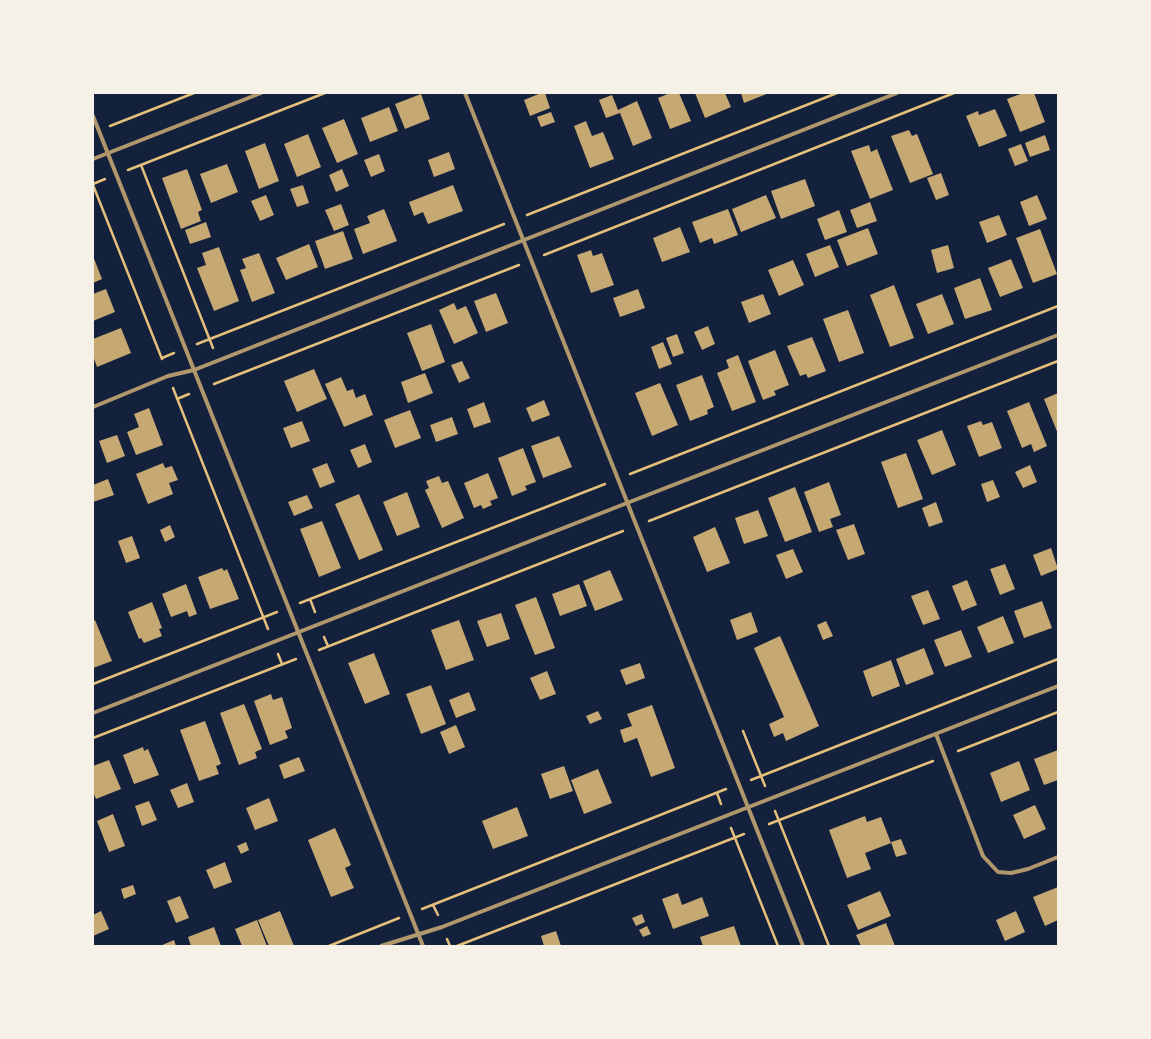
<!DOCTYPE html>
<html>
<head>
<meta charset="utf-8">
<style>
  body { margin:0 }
  #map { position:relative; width:1151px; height:1039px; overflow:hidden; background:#14213d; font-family:Signika,sans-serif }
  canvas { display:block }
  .frame { position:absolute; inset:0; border:94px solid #f6f1e7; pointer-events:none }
</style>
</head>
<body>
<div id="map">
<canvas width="1151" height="1039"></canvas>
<div class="frame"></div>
</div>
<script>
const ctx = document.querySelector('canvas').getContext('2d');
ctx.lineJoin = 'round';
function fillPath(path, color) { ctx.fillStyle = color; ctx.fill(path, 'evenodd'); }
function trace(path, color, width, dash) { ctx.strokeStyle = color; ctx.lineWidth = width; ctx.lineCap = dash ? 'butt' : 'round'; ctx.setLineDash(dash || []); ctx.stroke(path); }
const building = new Path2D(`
  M541 93H545L550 108 530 116 524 100Z
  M670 93H679L691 121 670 129 658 98Z
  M695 93H725L731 107 705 118Z
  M741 93H769L744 103Z
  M1023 93H1034L1045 122 1020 132 1007 99Z
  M421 94 430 119 405 129 395 104Z
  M612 95 618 110 637 101 652 138 633 146 620 113 606 118 599 100Z
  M389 107 398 131 370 142 361 118Z
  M995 109 1007 136 979 147 966 116 978 111 979 115Z
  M551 112 555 122 541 127 537 117Z
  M344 119 358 154 337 163 322 128Z
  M586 121 592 136 603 132 614 159 590 168 574 126Z
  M909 130 912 136 917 134 933 174 910 183 891 136Z
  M308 134 321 167 297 177 284 144Z
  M1045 135 1050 150 1030 157 1025 143Z
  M265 143 279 181 259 189 245 151Z
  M1021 144 1028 161 1015 166 1008 149Z
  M869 145 871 152 877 149 893 190 870 199 851 151Z
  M449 152 455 169 434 177 428 160Z
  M379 154 385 171 371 177 364 160Z
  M227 164 238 192 211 203 200 174Z
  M187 169 202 210 198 212 201 221 181 229 162 178Z
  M342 169 349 186 336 192 329 175Z
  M941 173 949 195 936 200 927 178Z
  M805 179 815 206 781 219 771 191Z
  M303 185 309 203 297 207 290 189Z
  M453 185 463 211 428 224 423 212 414 216 409 202Z
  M266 195 274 215 260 221 251 201Z
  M766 195 776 218 741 232 732 209Z
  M1037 195 1047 219 1029 226 1020 202Z
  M870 202 877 221 857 228 850 210Z
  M341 204 349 225 334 231 325 210Z
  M384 209 397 241 363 254 354 229 370 223 367 216Z
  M728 209 738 235 714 244 712 238 700 243 692 222Z
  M839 210 847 232 825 240 817 219Z
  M999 215 1007 235 987 243 979 222Z
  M206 222 211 237 190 244 185 230Z
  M680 227 690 252 662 262 653 238Z
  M868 228 878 254 847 266 837 240Z
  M1040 229 1057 274 1033 283 1016 238Z
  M343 231 353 259 325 269 315 241Z
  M309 244 318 267 286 280 276 258Z
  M830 245 839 267 815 277 806 254Z
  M948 245 954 268 937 273 931 250Z
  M219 247 239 301 214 311 197 268 206 265 202 253Z
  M591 250 593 256 602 253 614 285 591 293 577 255Z
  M259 253 275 293 252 302 240 270 246 268 242 259Z
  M93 256 102 279 93 283Z
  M1011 259 1023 288 1000 297 988 268Z
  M793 260 804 285 779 296 768 270Z
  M980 278 992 310 965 319 954 288Z
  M894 285 914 338 890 347 870 295Z
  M106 289 115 312 93 321V294Z
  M638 289 645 308 620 317 613 298Z
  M496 293 508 323 486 332 474 301Z
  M763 294 771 314 749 323 741 302Z
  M942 294 954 324 928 334 916 304Z
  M454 303 457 310 466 306 478 333 454 344 439 310Z
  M848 310 864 353 839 362 823 319Z
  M431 324 445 362 422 371 407 333Z
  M708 326 715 344 702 350 694 332Z
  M121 328 131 353 97 367 93 356V339Z
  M677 334 684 353 673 357 666 338Z
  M812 337 826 371 808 378 806 374 800 376 787 346Z
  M663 342 672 364 659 369 651 347Z
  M775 350 789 385 774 391 776 395 763 400 748 361Z
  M738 355 756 402 732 411 717 373 729 368 726 360Z
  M462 361 470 378 459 383 451 365Z
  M314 369 327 399 297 412 284 381Z
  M425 373 433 393 408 403 401 382Z
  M702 375 714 407 707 410 708 414 690 421 676 385Z
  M341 377 347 391 353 389 356 398 365 394 373 415 344 427 325 384Z
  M660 383 678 425 652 436 635 393Z
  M1058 393V434L1044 399Z
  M544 400 550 415 532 422 526 408Z
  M484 402 491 422 474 428 467 409Z
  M1029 402 1047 446 1034 452 1031 444 1022 448 1007 411Z
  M149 408 163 445 136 455 127 432 139 427 134 414Z
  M410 410 421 438 395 448 384 420Z
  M452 417 458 434 436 442 430 425Z
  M302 421 310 441 291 448 283 428Z
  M981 421 983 425 992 422 1002 448 979 457 967 426Z
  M942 430 956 465 932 475 917 440Z
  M117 435 125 456 107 463 99 441Z
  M559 436 572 467 543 478 531 446Z
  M365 444 372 462 358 468 350 450Z
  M523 448 536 482 525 486 527 490 512 496 498 458Z
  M906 453 923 499 898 508 881 462Z
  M163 463 165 468 172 466 178 480 169 483 173 494 148 504 136 474Z
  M327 463 335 482 320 488 312 469Z
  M1030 465 1037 482 1023 488 1015 472Z
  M488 473 498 498 490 501 492 505 483 509 481 505 474 508 464 483Z
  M439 476 442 483 448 481 464 518 442 528 425 490 429 488 426 481Z
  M108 479 114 495 93 502V485Z
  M993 480 1000 497 987 502 981 484Z
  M829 482 841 515 830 519 833 527 819 532 804 492Z
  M795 487 812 532 785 542 768 498Z
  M407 492 420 527 397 536 383 502Z
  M359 494 383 550 359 560 335 504Z
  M307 495 313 508 294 516 288 502Z
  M936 502 943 522 929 527 922 508Z
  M758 510 768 536 744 544 735 518Z
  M322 521 341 568 319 577 300 529Z
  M854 524 865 554 848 560 836 530Z
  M170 525 175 537 165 542 160 530Z
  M715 527 730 563 707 572 693 537Z
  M132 536 140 558 126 563 118 541Z
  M1051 548 1058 569 1041 576 1033 555Z
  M793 549 803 572 786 579 776 555Z
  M1005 564 1015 589 1000 595 990 569Z
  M222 568 224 571 227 569 239 599 210 609 198 577Z
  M610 570 623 600 595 611 583 581Z
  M967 580 977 605 962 611 952 586Z
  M186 584 197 614 189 617 187 611 171 617 162 594Z
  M579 584 587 606 560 616 552 594Z
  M928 590 940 619 923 625 911 596Z
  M536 597 555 648 535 655 515 605Z
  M1042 601 1052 628 1024 638 1014 611Z
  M152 602 162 628 159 629 162 636 144 643 141 638 139 639 128 612Z
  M751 612 758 632 737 640 730 620Z
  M501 613 510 639 487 647 477 621Z
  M1003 616 1014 643 988 653 977 627Z
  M95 620 112 661 93 668V621Z
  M459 620 474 660 446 670 431 630Z
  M826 621 833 636 823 640 817 625Z
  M961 630 972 657 945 667 934 640Z
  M780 636 819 726 786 741 783 733 774 737 769 724 784 717 754 648Z
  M924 648 934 674 906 685 896 659Z
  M374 653 390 694 365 704 348 663Z
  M891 660 900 686 872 697 863 671Z
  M640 663 645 678 626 685 620 670Z
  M547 671 556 694 540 700 530 678Z
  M431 685 446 724 421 734 406 694Z
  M469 692 476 710 456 718 449 700Z
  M271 694 273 700 282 697 292 728 285 731 288 738 270 745 254 701Z
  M244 704 262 749 255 752 257 758 239 765 220 713Z
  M652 705 675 768 651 777 637 738 624 743 620 730 632 726 627 714Z
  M598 711 602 719 590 724 586 716Z
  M205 721 221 764 216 766 219 774 199 781 180 730Z
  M456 725 465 747 449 754 440 732Z
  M143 747 144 751 148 749 159 775 134 784 123 755Z
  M1058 750V780L1044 785 1034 759Z
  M299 757 305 771 284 779 279 765Z
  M109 760 121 789 96 799 93 792V766Z
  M1019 761 1030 790 1001 802 990 773Z
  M564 766 573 791 550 799 541 774Z
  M598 769 612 803 584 814 571 780Z
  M187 783 194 802 178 808 170 790Z
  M269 798 278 821 255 830 246 808Z
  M149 801 157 820 142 826 135 806Z
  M1035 805 1046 829 1024 839 1013 815Z
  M517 807 528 836 493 849 482 821Z
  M113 814 125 846 109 852 97 821Z
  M865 816 867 822 881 817 891 843 865 853 871 869 847 878 829 830Z
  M335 828 351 865 345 868 354 888 331 897 308 840Z
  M901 839 907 854 896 857 891 842Z
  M246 842 249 850 241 854 237 846Z
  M225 862 232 882 214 889 206 870Z
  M133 885 136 894 124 899 121 889Z
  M1058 887V920L1045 926 1033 897Z
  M880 891 891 916 858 930 847 905Z
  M678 893 682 905 702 897 709 916 673 929 662 899Z
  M180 896 189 918 176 923 167 901Z
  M101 911 109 929 93 936V915Z
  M280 911 294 946H269L258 920Z
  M1016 911 1025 932 1005 941 996 920Z
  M642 914 645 922 636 926 632 918Z
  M257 920 267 946H242L235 929Z
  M886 923 895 946H861L856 935Z
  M647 926 651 934 643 937 639 930Z
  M734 926 741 946H703L700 937Z
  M214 927 221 946H191L188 937Z
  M556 931 561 946H544L541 936Z
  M174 940 176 946H160Z`);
const path = new Path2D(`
  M110 126 194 93
  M141 165 213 348
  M128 170 325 93
  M93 184 105 179
  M93 185 162 359
  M527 215 837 93
  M544 255 954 93
  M197 344 504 224
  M162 358 174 353
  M214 384 519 265
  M173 388 268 629
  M177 399 189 394
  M630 474 1058 306
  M649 521 1058 361
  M310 599 315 612
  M300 603 605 484
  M324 637 328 646
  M319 650 623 531
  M278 654 282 664
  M93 684 277 612
  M743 731 765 786
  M93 738 296 659
  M958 751 1058 712
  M751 780 1058 659
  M717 793 721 804
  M775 811 829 946
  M769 824 933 761
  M731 828 778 946
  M433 905 438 915
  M422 909 726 789
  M447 939 450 946
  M329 946 399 918
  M457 946 744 834`);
const minor = new Path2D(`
  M465 93 803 946
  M93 116 423 946
  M93 159 261 93
  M93 407 168 376 194 370 897 93
  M93 713 627 503 1058 335
  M936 734 983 856 998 872 1011 873 1028 869 1058 857
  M381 946 442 927 1058 686`);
fillPath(building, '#c6a872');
trace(path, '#e5c07b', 2.5);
trace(minor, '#b1986c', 4);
</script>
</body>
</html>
